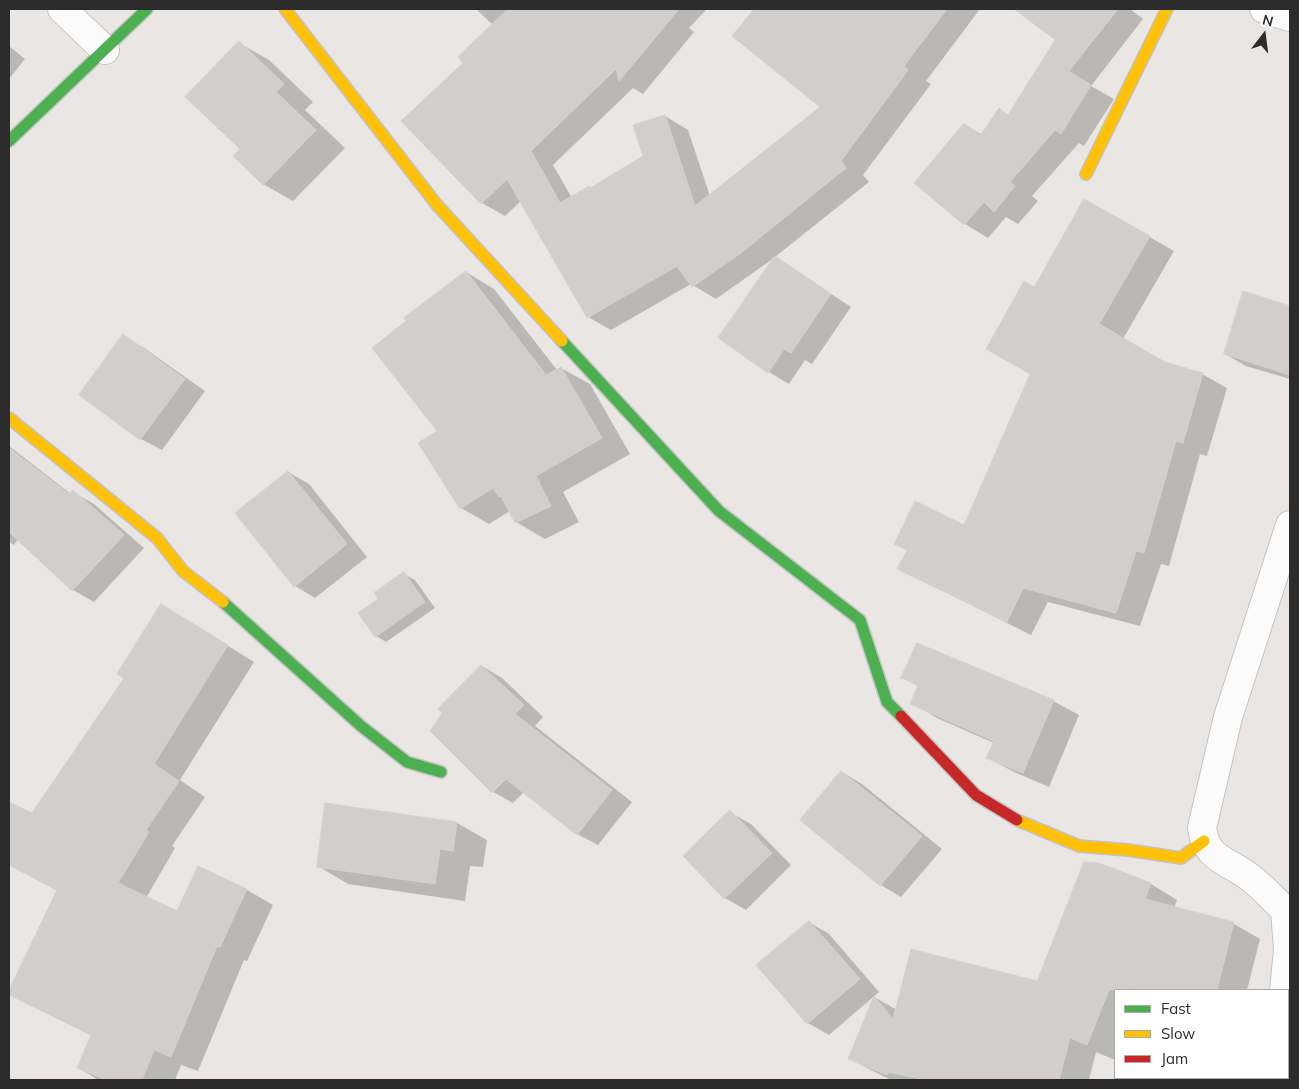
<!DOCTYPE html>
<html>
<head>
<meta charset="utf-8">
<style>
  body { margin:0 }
  #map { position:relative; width:1299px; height:1089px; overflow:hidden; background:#e9e6e3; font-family:Mulish,sans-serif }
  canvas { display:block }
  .frame { position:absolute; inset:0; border:10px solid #2c2c2c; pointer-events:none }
  .legend { position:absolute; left:1114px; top:989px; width:175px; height:90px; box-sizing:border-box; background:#fff; border:1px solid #ababab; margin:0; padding:6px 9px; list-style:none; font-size:15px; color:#2c2c2c }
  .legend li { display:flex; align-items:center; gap:10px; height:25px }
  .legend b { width:25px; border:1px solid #ababab }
  .north { position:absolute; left:1239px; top:10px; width:50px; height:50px; -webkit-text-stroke:4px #fff; paint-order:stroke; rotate:15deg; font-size:14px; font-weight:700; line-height:20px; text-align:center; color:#2c2c2c }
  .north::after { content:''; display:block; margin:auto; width:18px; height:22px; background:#2c2c2c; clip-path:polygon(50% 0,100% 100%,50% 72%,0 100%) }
</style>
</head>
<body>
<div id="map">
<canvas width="1299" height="1089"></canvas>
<div class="frame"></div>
<ul class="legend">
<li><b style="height:6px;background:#4caf50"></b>Fast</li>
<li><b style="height:6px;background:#ffc107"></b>Slow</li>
<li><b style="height:6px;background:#c62828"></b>Jam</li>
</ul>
<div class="north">N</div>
</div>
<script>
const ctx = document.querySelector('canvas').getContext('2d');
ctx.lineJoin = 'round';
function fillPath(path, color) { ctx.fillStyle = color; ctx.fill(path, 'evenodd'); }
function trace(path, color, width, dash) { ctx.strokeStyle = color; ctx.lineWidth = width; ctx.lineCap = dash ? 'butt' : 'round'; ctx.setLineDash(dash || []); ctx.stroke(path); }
const shadow = new Path2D(`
  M476 9H707L689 28 694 32 643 94 633 88 553 165 572 198 591 189 644 156 665 116 688 130 710 196 822 107 734 35 756 9H980L926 81 931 84 863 175 869 182 775 257 851 307 812 364 805 360 789 384 769 372 774 258 716 299 691 284 611 330 588 317 521 201 505 216 482 203 465 63 493 25Z
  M1016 9H1130L1143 19 1091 86 1114 99 1084 146 1079 143 1032 196 1038 201 1018 224 1006 217 988 238 965 224V125L982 135 1000 110 1009 116 1057 40Z
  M239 43 269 60 313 102 305 110 345 148 293 201 263 184 242 149Z
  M9 46 25 59 9 79Z
  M1085 200 1174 251 1123 339 1165 363 1202 374 1227 388 1207 456 1200 454 1169 566 1161 564 1140 626 1048 602 1031 635 899 569 964 527 1032 374 1034 289Z
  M466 272 494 289 557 370 561 368 590 384 630 454 563 492 579 522 545 539 516 522 510 511 489 524 461 508 439 431Z
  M1244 293 1290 307V379L1246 366 1225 354Z
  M124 336 144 348 205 391 162 450 141 439 81 395Z
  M9 446 71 494 73 492 94 504 144 548 94 602 73 590 18 539 14 545 9 542Z
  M288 472 309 484 367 557 315 598 295 586Z
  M404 574 415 580 435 608 386 642 376 636 380 599Z
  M188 621 254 662 180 780 205 797 172 846 175 848 146 898 177 913 199 868 247 890 273 905 247 961 244 960 198 1071 181 1065 175 1080H98L79 1068 92 1036 9 994 58 891 9 865V814L13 805 32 815Z
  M482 666 502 678 543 717 535 726 632 802 598 845 577 834 524 792 513 803 493 792Z
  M903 677 1053 701 1079 715 1049 787 1014 772 988 758 994 743 937 718 912 703 919 687Z
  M842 772 862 784 942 849 901 897 881 885Z
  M326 804 457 823 487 840 483 867 470 866 465 901 348 884 318 866Z
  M730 812 751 824 791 865 746 910 725 898Z
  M1098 865 1151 884 1177 900 1174 908 1234 924 1260 939 1247 990H1115V1060L1096 1052 1089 1080H891L849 1059 874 997 897 1010 1038 982Z
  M809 922 829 934 879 992 829 1035 808 1023 758 965Z
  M1135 1078H1225L1224 1080H1134Z`);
const building = new Path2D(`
  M508 9H679L619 81 616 69 531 151 560 203 589 186 590 188 643 156 633 125 665 115 695 206 820 107 732 36 754 9H947L904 66 908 70 841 161 846 168 741 253 692 287 677 266 587 318 507 179 481 204 401 121 463 63 458 57Z
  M1014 9H1118L1069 71 1091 85 1061 134 1055 130 1010 182 1015 186 994 212 984 202 964 225 914 183 964 123 980 136 999 108 1008 115 1055 40Z
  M239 41 284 84 276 92 316 130 263 185 233 156 240 149 185 97Z
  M1084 199 1150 236 1099 324 1165 362 1203 373 1183 443 1176 441 1144 553 1136 551 1116 613 1023 588 1007 622 897 569 907 550 894 544 915 501 964 525 1030 374 986 349 1024 281 1034 287Z
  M775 256 831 294 791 353 784 349 768 373 718 338Z
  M466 271 546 375 561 367 602 438 536 476 551 506 515 523 501 496 499 497 493 488 460 509 418 443 437 431 372 348 406 321 404 318Z
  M1243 291 1290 306V375L1224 354Z
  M123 334 185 379 140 440 79 395Z
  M9 448 69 494 73 490 124 535 72 591 9 532Z
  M288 471 347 544 294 587 235 513Z
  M404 572 425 602 375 637 358 613 378 599 374 593Z
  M161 604 228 645 154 764 179 781 146 830 149 832 118 883 177 911 198 866 247 889 220 947 217 946 171 1057 154 1050 142 1080H107L77 1068 91 1035 9 995V990L57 890 9 865V802L32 813 124 678 117 674Z
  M917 643 1054 700 1023 773 986 758 994 741 910 704 918 685 901 678Z
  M481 665 524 705 515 714 612 790 577 835 506 779 492 793 430 731 442 713 438 709Z
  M841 771 922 836 880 886 800 820Z
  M325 803 457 822 453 851 440 849 435 884 317 867Z
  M730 810 772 853 724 899 683 856Z
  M1084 862 1099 863 1151 883 1145 899 1234 922 1217 990H1109L1087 1045 1070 1038 1059 1080H925L889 1072 887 1075 848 1059 874 996 893 1019 911 949 1037 981Z
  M809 921 860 979 807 1024 756 965Z`);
const street = new Path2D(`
  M62 9 105 50
  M1264 9 1290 17
  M1284 990 1288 950 1285 910C1273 899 1261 885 1248 876 1225 859 1207 860 1202 828L1228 717 1290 525
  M1272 1080 1273 1078`);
const fast = new Path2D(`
  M9 141 147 9
  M562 341 719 511 860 620 887 702 901 716
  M223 602 361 726 407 762 441 772`);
const slow = new Path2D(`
  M285 9 437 205 562 341
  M1086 174 1167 9
  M9 418 157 538 183 571 223 602
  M1017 820 1079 846 1128 850 1181 858 1204 841`);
const jam = new Path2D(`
  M901 716 976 795 1017 820`);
fillPath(shadow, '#0003');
fillPath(building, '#d1cecc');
trace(building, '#d4d1cf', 1);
trace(street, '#c4c3c3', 30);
trace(fast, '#c4c3c3', 14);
trace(slow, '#c4c3c3', 14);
trace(jam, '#c4c3c3', 14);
trace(street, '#fcfbfb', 28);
trace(fast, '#4caf50', 11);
trace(slow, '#ffc107', 11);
trace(jam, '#c62828', 11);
</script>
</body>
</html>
